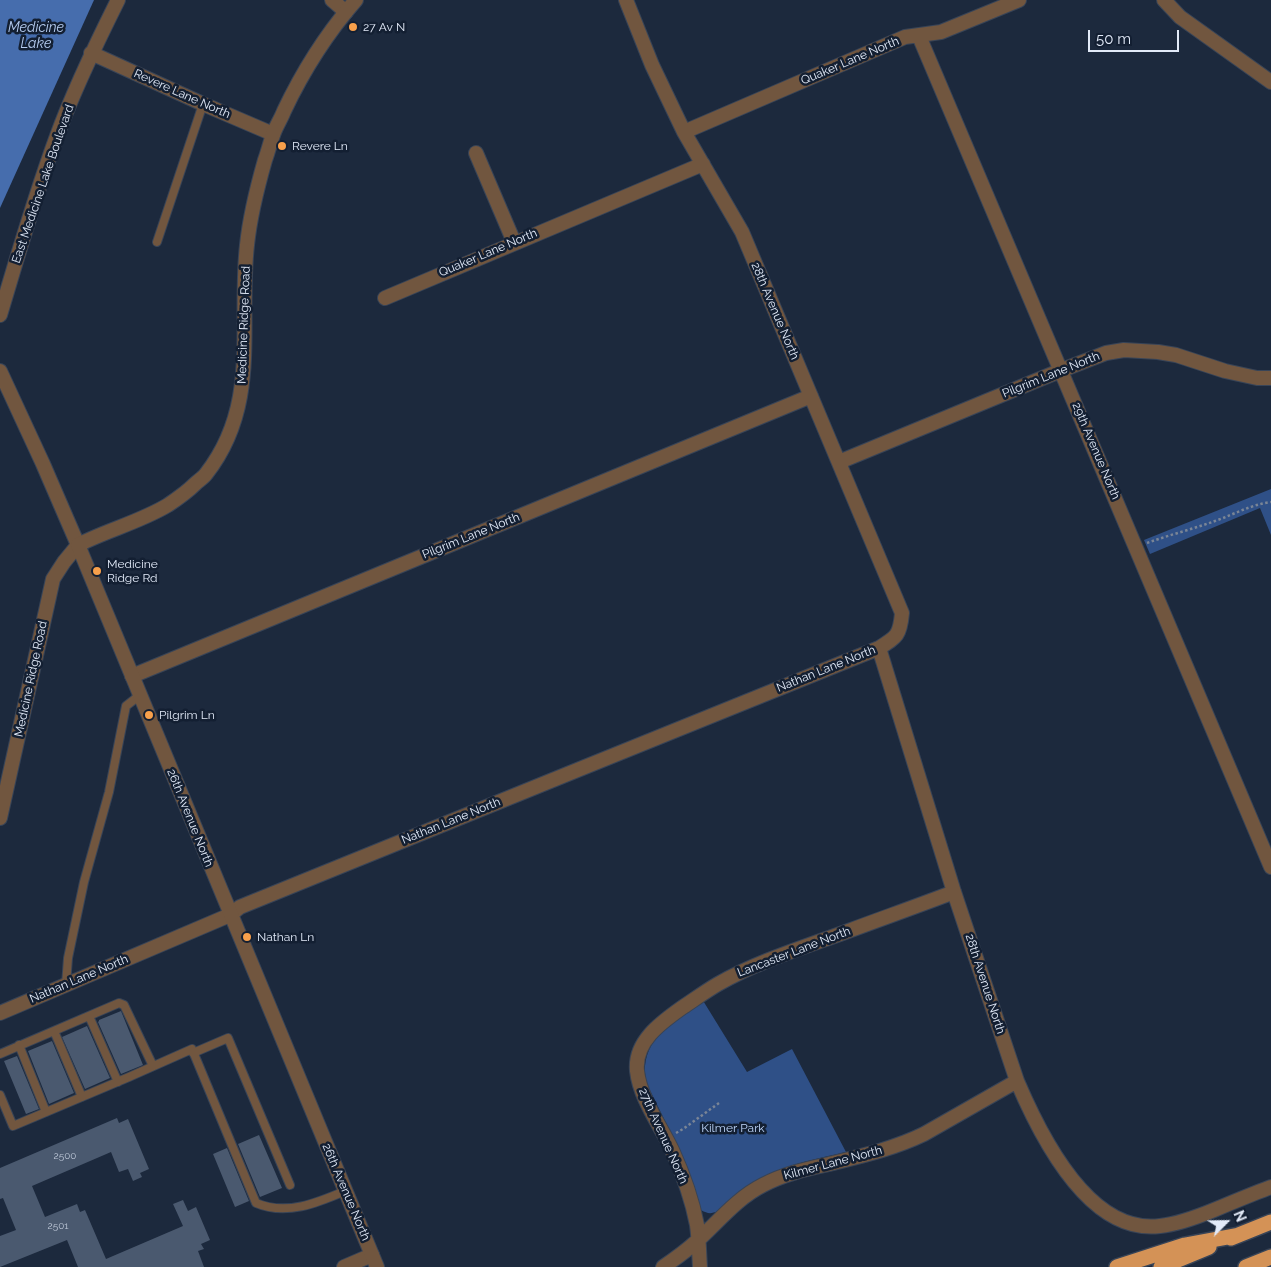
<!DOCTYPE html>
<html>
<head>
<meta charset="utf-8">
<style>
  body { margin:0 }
  #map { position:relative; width:1271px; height:1267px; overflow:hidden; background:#1c293d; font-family:Raleway,sans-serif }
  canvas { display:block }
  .north { position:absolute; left:1201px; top:1197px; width:50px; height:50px; -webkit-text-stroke:4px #131f32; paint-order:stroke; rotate:67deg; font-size:14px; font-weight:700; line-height:20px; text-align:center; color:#e2eaf8 }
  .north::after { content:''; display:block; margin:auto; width:18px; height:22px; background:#e2eaf8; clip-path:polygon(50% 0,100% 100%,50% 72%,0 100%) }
  .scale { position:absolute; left:1088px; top:30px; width:91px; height:22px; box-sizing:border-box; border:2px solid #e2eaf8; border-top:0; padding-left:6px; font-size:15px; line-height:18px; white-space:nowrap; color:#e2eaf8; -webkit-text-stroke:4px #131f32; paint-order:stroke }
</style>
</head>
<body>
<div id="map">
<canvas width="1271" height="1267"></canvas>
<div class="north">N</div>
<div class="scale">50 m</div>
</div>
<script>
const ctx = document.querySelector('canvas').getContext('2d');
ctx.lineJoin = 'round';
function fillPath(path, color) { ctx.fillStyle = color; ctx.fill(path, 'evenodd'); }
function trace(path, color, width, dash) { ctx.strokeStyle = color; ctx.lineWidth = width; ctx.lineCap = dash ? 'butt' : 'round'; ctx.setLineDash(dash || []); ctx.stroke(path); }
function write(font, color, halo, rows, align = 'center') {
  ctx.font = font + ' Raleway,sans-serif'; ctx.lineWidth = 5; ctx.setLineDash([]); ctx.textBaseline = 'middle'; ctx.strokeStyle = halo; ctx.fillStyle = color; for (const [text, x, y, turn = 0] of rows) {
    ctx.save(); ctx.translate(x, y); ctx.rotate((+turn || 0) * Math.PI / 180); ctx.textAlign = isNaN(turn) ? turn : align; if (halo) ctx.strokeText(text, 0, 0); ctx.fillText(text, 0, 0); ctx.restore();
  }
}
const green = new Path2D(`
  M1271 489V535L1260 508 1150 554 1144 540Z
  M702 999 747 1072 792 1049 846 1152C812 1160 781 1165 751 1184 739 1191 729 1202 718 1211 711 1214 708 1214 701 1210 689 1165 666 1124 646 1082 646 1077 644 1071 645 1066 648 1034 678 1017 702 999Z`);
const water = new Path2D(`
  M0 0H94L0 208Z`);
const building = new Path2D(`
  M121 1011 143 1065 121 1074 98 1022 99 1021V1020Z
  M87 1026 110 1078 85 1089 62 1037Z
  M52 1041 74 1093 49 1104 28 1051Z
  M17 1056 39 1109 26 1114 4 1061Z
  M117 1118 119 1123 128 1119 149 1169 140 1173 142 1177 133 1181 128 1169 119 1172 111 1152 32 1186 45 1217 77 1204 80 1212 85 1210 106 1259 183 1226 173 1204 183 1200 188 1211 196 1207 210 1240 201 1244 204 1249 198 1251 204 1267H78L67 1240 0 1267V1236L16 1230 3 1198 0 1199V1168Z
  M259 1135 282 1188 260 1197 238 1144Z
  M227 1148 249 1201 235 1207 213 1154Z`);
const path = new Path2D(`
  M1147 543C1169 535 1193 529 1215 521 1235 514 1250 505 1271 502
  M676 1133 683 1129 719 1103`);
const service = new Path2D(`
  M157 242 203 104
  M66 985 68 958 84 882 109 792 126 706 140 695
  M89 1016 118 1082
  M54 1031 82 1097
  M19 1045 46 1112
  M193 1053 228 1038 290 1185
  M0 1054 119 1003 124 1005 153 1066
  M0 1095 13 1126 129 1077 192 1049 256 1203C286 1216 317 1203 345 1191`);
const minor = new Path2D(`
  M332 0 346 12
  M1164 0 1180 17 1271 82
  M919 36 1271 867
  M91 53 203 104 273 134
  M684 132 905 37 941 32 1019 0
  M476 153 514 242
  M385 298 703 164
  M0 315C18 255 35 195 57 136 74 89 96 44 118 0
  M0 371 43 464 78 545 64 562 53 579 0 818
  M839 462 1062 370 1106 353 1124 350 1158 352 1176 355 1225 371 1257 378H1271
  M879 648 954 892 1017 1081C1040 1135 1089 1235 1160 1226 1179 1224 1197 1217 1214 1210 1233 1202 1252 1194 1271 1187
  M132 676 811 396
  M0 1013 230 915 240 907 570 773 879 648C897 637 900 635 902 613L742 232 684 132 652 65 626 0
  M344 1267 372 1255
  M663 1267C675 1259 686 1251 697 1241 718 1222 737 1198 763 1185 784 1174 806 1169 829 1164 861 1156 893 1149 924 1134L1017 1081
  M700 1267C699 1253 699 1239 697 1225 692 1199 683 1174 672 1150 660 1125 640 1098 637 1071 634 1041 662 1022 683 1007 695 999 706 991 718 984 758 961 808 946 851 930 886 917 920 905 954 892`);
const tertiary = new Path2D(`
  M356 0C327 33 303 71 284 111 281 119 276 126 273 135 270 143 268 152 265 160 257 188 250 216 247 245 238 325 261 404 206 474 203 478 198 481 195 484 187 492 177 499 168 505 140 522 107 530 78 545L377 1267`);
const motorway = new Path2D(`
  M1231 1238 1271 1222
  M1117 1267 1185 1245 1239 1235
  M1161 1267 1209 1247
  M1246 1267 1271 1257`);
const markers = [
  [353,27,5,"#f8a04b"],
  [282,146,5,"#f8a04b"],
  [97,571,5,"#f8a04b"],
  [149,715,5,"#f8a04b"],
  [247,937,5,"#f8a04b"]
];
const numberNames = [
  ["2500",65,1156],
  ["2501",58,1226]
];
const poiNames = [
  ["27 Av N",363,27],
  ["Revere Ln",292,146],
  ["Medicine",107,564],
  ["Ridge Rd",107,578],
  ["Pilgrim Ln",159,715],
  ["Nathan Ln",257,937]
];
const streetNames = [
  ["Quaker Lane North",850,61,-23],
  ["Revere Lane North",182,94,24],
  ["East Medicine Lake Boulevard",43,184,-71],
  ["Quaker Lane North",488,253,-23],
  ["28th Avenue North",775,311,67],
  ["Medicine Ridge Road",244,325,-88],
  ["Pilgrim Lane North",1051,375,-22],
  ["29th Avenue North",1096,451,67],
  ["Pilgrim Lane North",471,536,-22],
  ["Nathan Lane North",826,669,-22],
  ["Medicine Ridge Road",31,679,-78],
  ["26th Avenue North",190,818,68],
  ["Nathan Lane North",451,821,-22],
  ["Lancaster Lane North",794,952,-21],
  ["Nathan Lane North",79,979,-23],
  ["28th Avenue North",985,984,72],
  ["27th Avenue North",663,1136,66],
  ["Kilmer Lane North",833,1163,-15],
  ["26th Avenue North",346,1192,67]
];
const parkNames = [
  ["Kilmer Park",733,1128]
];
const waterNames = [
  ["Medicine",36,28],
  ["Lake",36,44]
];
fillPath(green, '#2f5087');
fillPath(water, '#466dad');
fillPath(building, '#4a596f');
trace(service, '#384457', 10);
trace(minor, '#384457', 16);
trace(tertiary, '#384457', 16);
trace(motorway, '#384457', 18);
trace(path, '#7a8596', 2.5, [2.5, 2.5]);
trace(service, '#71563f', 8);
trace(minor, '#71563f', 14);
trace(tertiary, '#71563f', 14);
trace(motorway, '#d49256', 15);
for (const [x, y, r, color] of markers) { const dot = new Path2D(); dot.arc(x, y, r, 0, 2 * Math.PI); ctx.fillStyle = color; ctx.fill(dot); trace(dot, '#131f32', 2); }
write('10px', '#bcc6d6', null, numberNames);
write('12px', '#e2eaf8', '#131f32', poiNames, 'left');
write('12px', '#e2eaf8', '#131f32', streetNames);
write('12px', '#bfd6fa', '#131f32', parkNames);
write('italic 14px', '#b6cdf1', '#131f32', waterNames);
</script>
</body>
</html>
